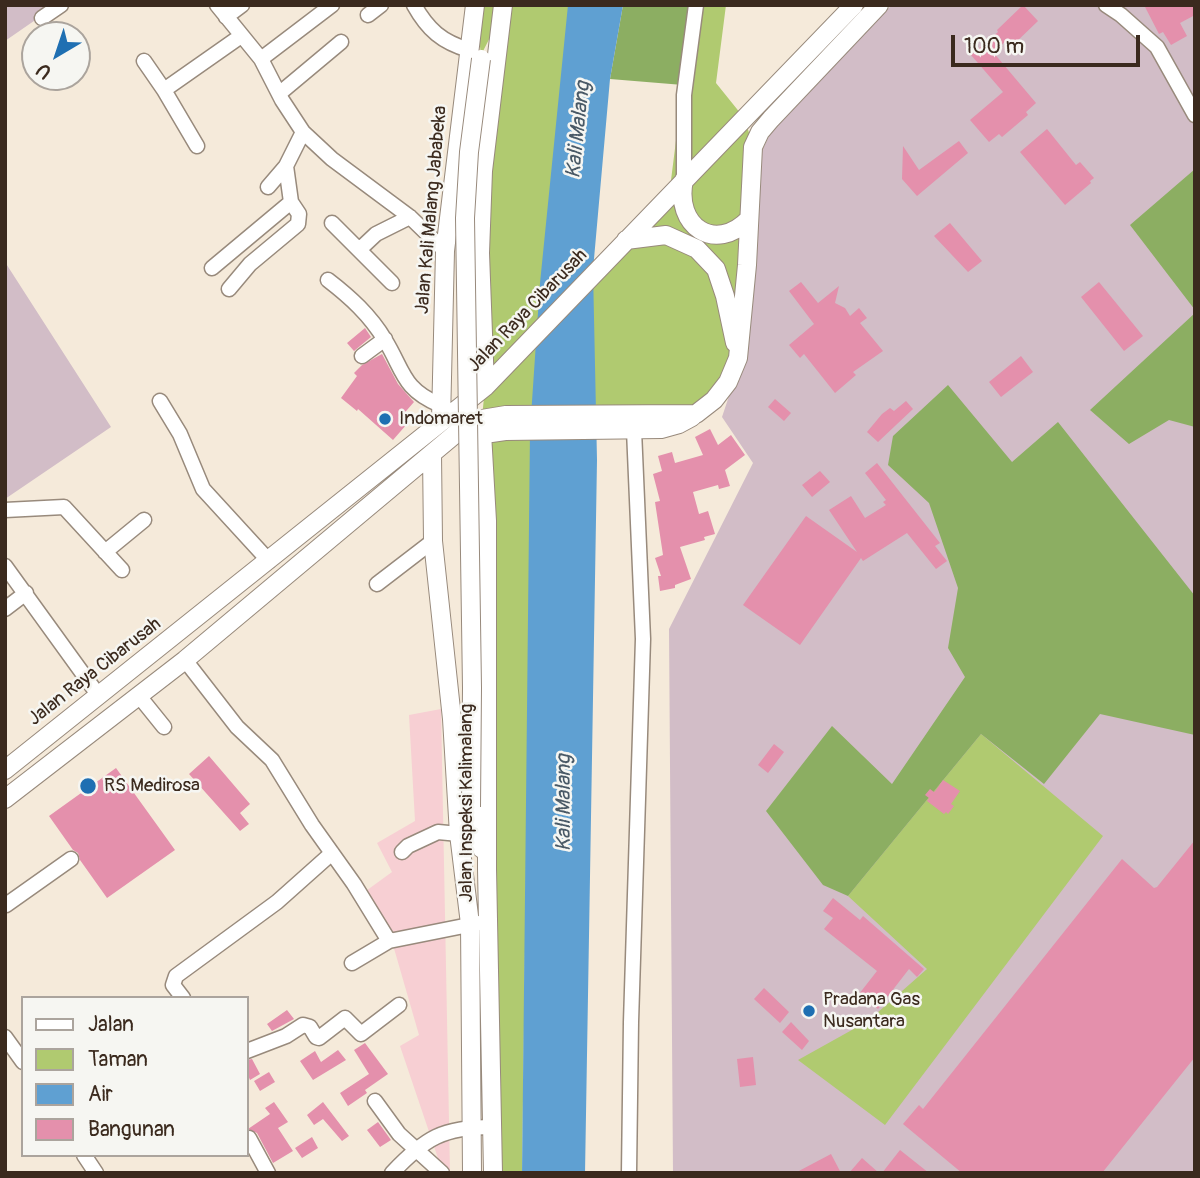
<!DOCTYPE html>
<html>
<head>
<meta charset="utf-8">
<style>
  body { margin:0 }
  #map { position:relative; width:1200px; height:1178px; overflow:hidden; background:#f5eada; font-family:Pangolin,sans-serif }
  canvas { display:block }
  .frame { position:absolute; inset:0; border:7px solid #3b2a1e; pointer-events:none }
  .legend { position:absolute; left:21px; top:996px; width:228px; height:161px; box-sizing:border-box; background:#f6f6f2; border:2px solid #aba49d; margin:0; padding:9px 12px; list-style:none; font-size:21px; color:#3b2a1e }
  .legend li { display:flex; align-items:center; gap:14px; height:35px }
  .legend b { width:35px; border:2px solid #aba49d }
  .north { position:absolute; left:21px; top:21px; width:70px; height:70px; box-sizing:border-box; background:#f6f6f2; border:2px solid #aba49d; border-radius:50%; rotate:219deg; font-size:19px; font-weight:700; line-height:28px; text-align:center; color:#3b2a1e }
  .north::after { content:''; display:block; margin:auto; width:24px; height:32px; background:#1f6fb2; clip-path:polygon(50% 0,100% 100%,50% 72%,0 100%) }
  .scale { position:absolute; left:951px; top:35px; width:189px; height:32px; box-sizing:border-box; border:4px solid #3b2a1e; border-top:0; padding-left:9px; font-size:21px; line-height:24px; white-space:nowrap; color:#3b2a1e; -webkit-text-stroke:5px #f6f6f2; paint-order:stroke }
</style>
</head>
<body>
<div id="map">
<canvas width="1200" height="1178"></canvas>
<div class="frame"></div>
<ul class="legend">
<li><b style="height:9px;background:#fff"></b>Jalan</li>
<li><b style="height:19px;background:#b0ca70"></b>Taman</li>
<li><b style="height:19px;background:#5fa0d2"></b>Air</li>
<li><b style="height:19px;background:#e490ac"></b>Bangunan</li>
</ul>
<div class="north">U</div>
<div class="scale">100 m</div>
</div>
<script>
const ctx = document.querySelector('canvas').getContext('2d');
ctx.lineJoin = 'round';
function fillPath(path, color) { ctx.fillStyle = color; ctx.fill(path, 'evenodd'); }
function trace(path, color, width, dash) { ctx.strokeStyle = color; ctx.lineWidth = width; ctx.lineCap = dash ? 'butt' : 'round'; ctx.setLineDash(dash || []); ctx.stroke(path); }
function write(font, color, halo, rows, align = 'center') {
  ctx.font = font + ' Pangolin,sans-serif'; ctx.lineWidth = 5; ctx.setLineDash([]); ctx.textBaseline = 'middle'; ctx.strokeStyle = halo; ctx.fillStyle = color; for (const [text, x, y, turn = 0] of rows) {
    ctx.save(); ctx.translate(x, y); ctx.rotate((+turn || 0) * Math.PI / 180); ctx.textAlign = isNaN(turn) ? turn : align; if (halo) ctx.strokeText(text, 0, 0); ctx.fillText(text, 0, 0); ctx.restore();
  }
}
const built = new Path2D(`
  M441 709 450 1173H443L400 1046 419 1035 391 938 359 896 392 872 377 843 415 821 409 715Z`);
const industrial = new Path2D(`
  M5 5H57L5 41Z
  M892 5H1195V1173H673L669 629 753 463 722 417 744 351 755 166 779 114Z
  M5 262 111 427 5 499Z`);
const green = new Path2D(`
  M475 5H569L537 332 669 196 683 85 696 5H726L716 83 745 119 753 147 738 358 704 410 532 431 522 1173H493L482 418 485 387 480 253 500 18 481 55Z
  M981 734 1103 836 885 1125 798 1060 868 1021 927 969 848 896Z`);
const forest = new Path2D(`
  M623 5H696L683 85 610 79Z
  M1195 169V310L1130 225Z
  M1195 313V427L1169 420 1129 444 1090 410Z
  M948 385 1012 462 1058 422 1195 596V735L1100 714 1044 784 981 734 848 896 823 885 766 811 832 726 892 784 965 677 948 648 958 588 929 503 888 465 893 436Z`);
const water = new Path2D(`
  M568 5H623L610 79 593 270 597 460 585 1173H522L530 431 540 283Z`);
const building = new Path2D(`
  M1023 5 1038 21 1012 46 1007 40 993 52 1036 103 1026 112 1028 115 1002 137 999 134 989 142 970 120 1003 92 971 55 998 32 997 30Z
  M1144 5H1195V15L1180 23 1187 36 1171 45 1163 32 1159 34Z
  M1047 129 1076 165 1080 162 1094 178 1090 181 1091 183 1065 205 1020 152Z
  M959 141 968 153 917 196 902 179 903 146 919 170Z
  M950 223 982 261 968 272 934 236Z
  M801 282 818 303 839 286 835 303 845 308 850 316 859 308 867 318 860 323 883 351 853 372 856 375 835 393 804 354 800 358 789 345 814 324 789 291Z
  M1099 282 1143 336 1124 351 1081 297Z
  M365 328 371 337 354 351 347 343Z
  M382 354 398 384 414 402 400 418 407 424 393 440 358 409 357 411 341 398 357 376 354 373 362 365Z
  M1021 356 1033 372 1001 397 989 382Z
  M775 399 791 413 784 421 768 407Z
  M906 401 913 409 878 442 867 432 882 414 890 408 894 411Z
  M710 429 718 445 731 435 745 455 725 470 730 486 719 489 718 485 693 492 699 514 708 511 715 534 704 537 705 540 680 547 691 579 675 585V588L660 591 658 576H661L655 558 663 555 655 502 660 501 653 474 662 471 658 456 672 452 675 463 703 455 695 437Z
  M877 463 940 543 935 546 947 561 936 569 907 533 863 561 861 558 800 645 743 605 806 516 857 552 829 510 851 496 865 518 886 505 883 502 886 500 865 473Z
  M820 471 830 482 812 497 802 485Z
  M774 744 784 752 768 773 758 765Z
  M209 756 250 804 240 813 249 824 240 831 189 774Z
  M116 768 175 850 107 898 80 860 78 853 73 850 49 816Z
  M943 780 960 791 951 804 954 806 948 814 946 812 944 814 927 801 929 798 925 795 930 789 934 792 936 790Z
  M1195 840V1057L1102 1173H962L903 1124 919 1105 923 1109 1122 859 1154 888 1157 887Z
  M833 898 860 920 863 916 924 969 917 977 909 969 878 1009 859 994 877 971 824 929 833 918 823 911Z
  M764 988 789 1012 780 1023 754 999Z
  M287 1010 294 1019 272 1031 267 1024Z
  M791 1022 809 1041 802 1050 782 1032Z
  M365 1043 388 1074 365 1090 367 1093 348 1106 340 1093 369 1074 354 1050Z
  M338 1050 346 1060 313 1080 300 1061 315 1051 321 1062Z
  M753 1057 756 1085 740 1087 737 1059Z
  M252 1059 260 1074 250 1080 247 1073V1060Z
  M269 1072 275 1082 260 1091 254 1081Z
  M274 1102 288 1122 278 1128 293 1151 273 1163 257 1133 248 1129 270 1114 265 1108Z
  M323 1102 349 1136 342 1141 323 1119 314 1125 307 1115Z
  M378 1122 391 1140 380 1147 367 1130Z
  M312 1137 318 1148 302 1158 295 1148Z
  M900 1150 929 1173H882Z
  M831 1154 841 1173H795Z
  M862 1158 879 1173H849Z`);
const minor = new Path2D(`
  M217 5 261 59 282 100 303 132 332 159 410 217 445 251
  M414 5C428 30 442 42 469 50
  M1106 5 1121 15 1157 47 1195 115
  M368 15 381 5
  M226 17 242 5
  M42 18 61 5
  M261 59 332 5
  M144 61 164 90 197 146
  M164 90 241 36
  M280 93 341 42
  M684 180V95L696 5
  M268 187 286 166 303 132
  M332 223 392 283
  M359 250 376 234 410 217
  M212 268 291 202
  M328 280C350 297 370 315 385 340 404 371 402 389 440 405
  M229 289 250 264 298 224 299 214 291 202 286 166
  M362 356 385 339
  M160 401 180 434 203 489 269 561
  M5 510 64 507 122 570
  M105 552 144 520
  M5 566 99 696
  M377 584 433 541
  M5 609 26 593
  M185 660 237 727 272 760 312 825 354 884 389 941
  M139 696 164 727
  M402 852 408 846 438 832 459 834
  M6 905 71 859
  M352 963 389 941 479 923
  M183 998 173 985 176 976 277 902 332 853
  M5 1037 23 1062
  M247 1051 286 1036 303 1025 310 1027 316 1037 319 1038 345 1018 361 1034 399 1005
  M375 1101 399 1134 442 1173
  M249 1138 268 1173
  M84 1155 96 1173
  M392 1173C425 1138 443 1127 492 1127
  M629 1173 631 1022 643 639 634 430`);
const major = new Path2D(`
  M684 180C674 226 715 254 749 219
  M626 240 666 235 697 249 716 269 725 296 735 343
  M485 387 480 253 483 171 503 5
  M441 420 445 251 475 5
  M482 433 487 521V869L493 1173
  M471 436 505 431 661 429 679 424 692 417
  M432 454 433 541 452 719 459 834 470 924 472 1173
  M5 770 485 387 854 5
  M5 799 185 660 460 430 476 420 506 415 696 414 714 400 728 382 738 358 747 265 753 147 760 132 771 119 879 5
  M472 814 482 849`);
const majorBridge = new Path2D(`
  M471 807 472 688 465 218 469 152 481 59`);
const markers = [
  [385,419,7,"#1f6fb2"],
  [88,786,9,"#1f6fb2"],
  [809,1011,7,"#1f6fb2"]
];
const streetNames = [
  ["Jalan Kali Malang Jababeka",432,210,-85],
  ["Jalan Raya Cibarusah",528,311,-46],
  ["Jalan Raya Cibarusah",95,672,-38],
  ["Jalan Inspeksi Kalimalang",467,803,-90]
];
const poiNames = [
  ["Indomaret",399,419],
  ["RS Medirosa",104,786],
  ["Pradana Gas",823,1000],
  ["Nusantara",823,1022]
];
const waterNames = [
  ["Kali Malang",579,130,-84],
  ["Kali Malang",565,803,-90]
];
fillPath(built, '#f7cfd3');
fillPath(industrial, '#d2bdc7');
fillPath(green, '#b0ca70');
fillPath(forest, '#8cae62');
fillPath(water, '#5fa0d2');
fillPath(building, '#e490ac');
trace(minor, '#988a7c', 17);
trace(major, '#988a7c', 20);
trace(minor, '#fff', 14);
trace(major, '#fff', 18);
trace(majorBridge, '#988a7c', 20, []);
trace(majorBridge, '#fff', 18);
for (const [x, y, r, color] of markers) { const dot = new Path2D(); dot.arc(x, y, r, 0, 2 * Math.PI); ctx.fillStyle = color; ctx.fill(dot); trace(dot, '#f6f6f2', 2.5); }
write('19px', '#3b2a1e', '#f6f6f2', streetNames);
write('19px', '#3b2a1e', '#f6f6f2', poiNames, 'left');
write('italic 21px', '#495966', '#f6f6f2', waterNames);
</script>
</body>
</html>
